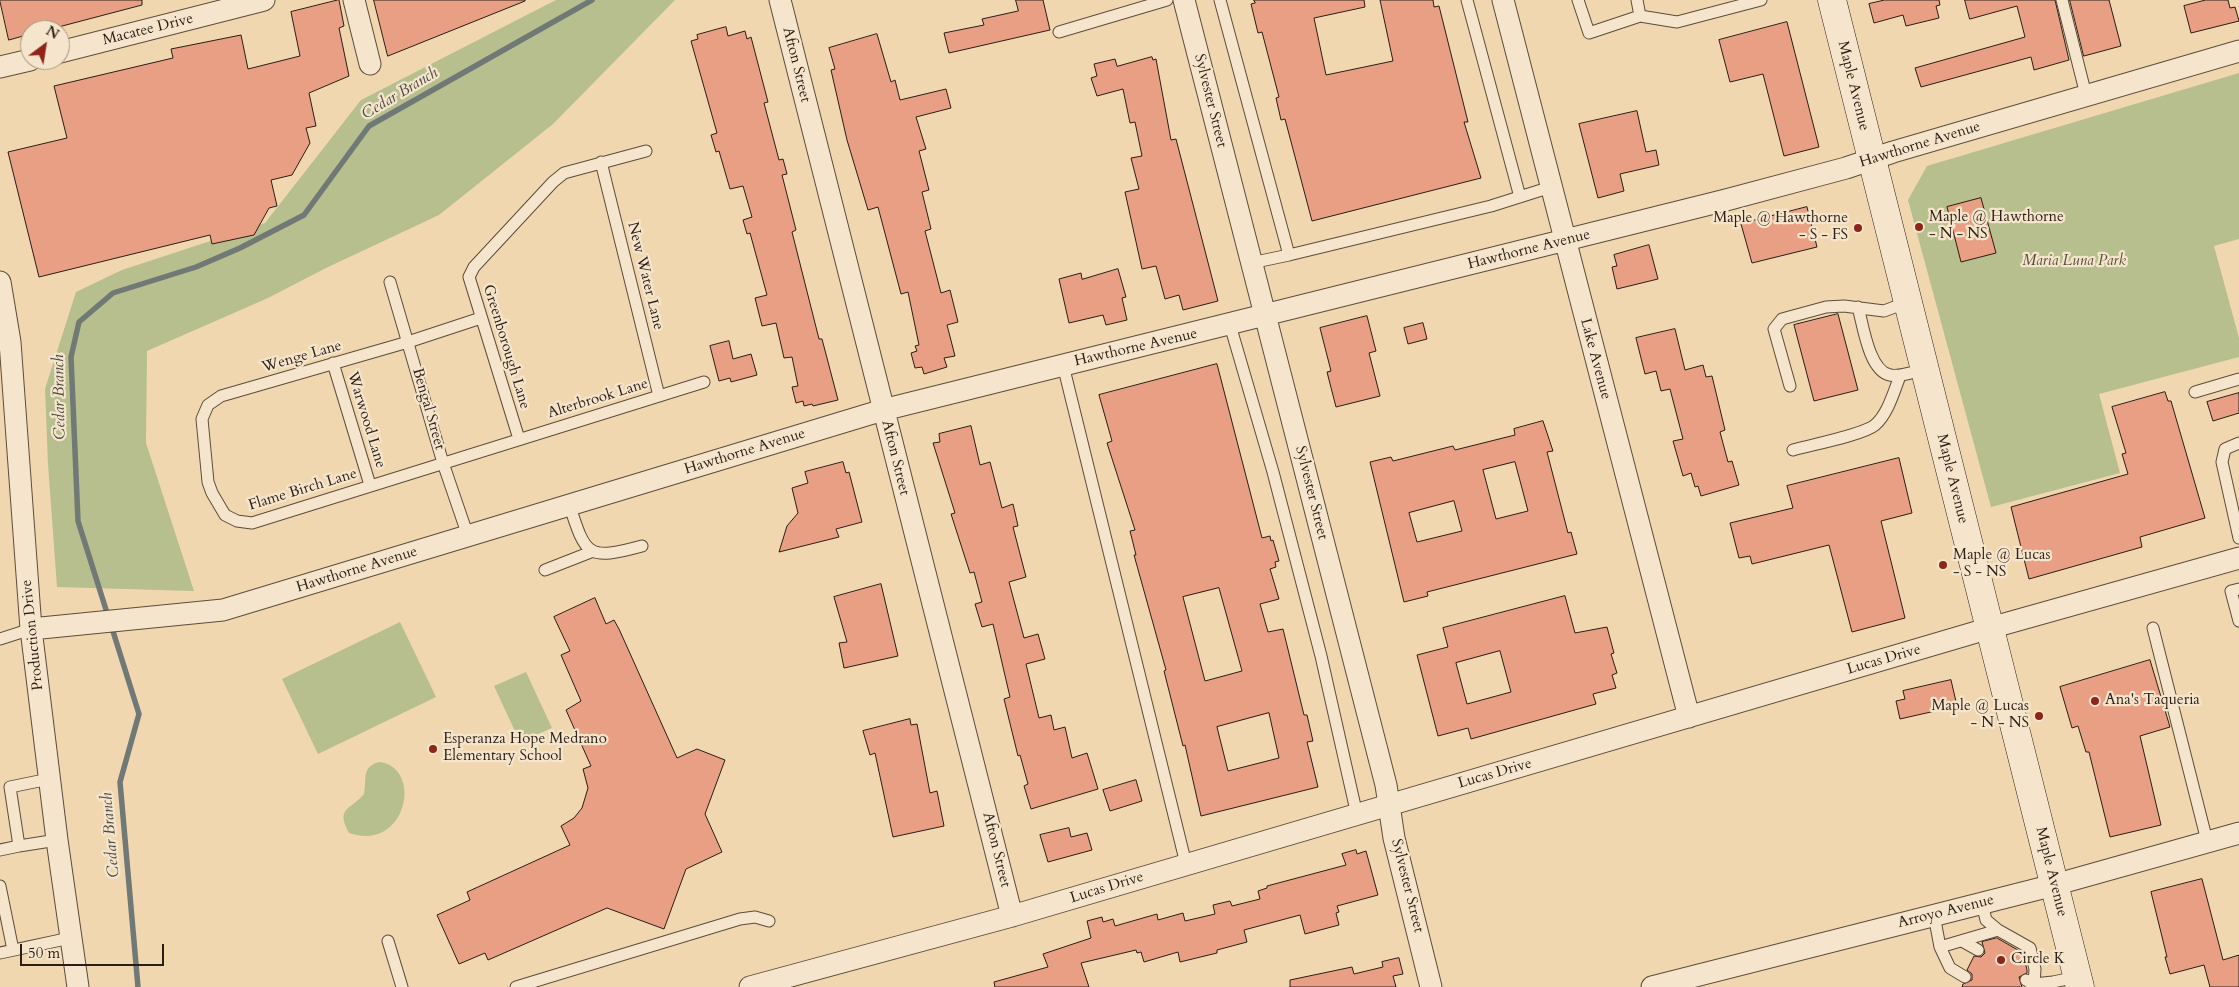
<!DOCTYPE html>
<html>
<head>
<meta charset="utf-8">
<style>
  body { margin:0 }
  #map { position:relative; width:2239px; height:987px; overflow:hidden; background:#f0d7b0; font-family:Cardo,serif }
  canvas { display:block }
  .north { position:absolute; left:20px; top:20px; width:50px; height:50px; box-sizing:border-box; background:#f5e5cc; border:1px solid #a49582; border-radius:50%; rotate:31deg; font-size:14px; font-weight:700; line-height:20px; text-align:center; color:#2a1d14 }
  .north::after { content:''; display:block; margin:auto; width:18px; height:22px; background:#8f2418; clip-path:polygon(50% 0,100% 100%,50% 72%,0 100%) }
  .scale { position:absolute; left:20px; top:944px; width:144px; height:22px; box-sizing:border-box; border:2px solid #2a1d14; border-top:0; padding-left:6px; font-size:15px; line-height:18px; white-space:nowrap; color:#2a1d14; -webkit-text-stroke:4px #f5e5cc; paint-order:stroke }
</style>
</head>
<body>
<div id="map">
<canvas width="2239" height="987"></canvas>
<div class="north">N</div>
<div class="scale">50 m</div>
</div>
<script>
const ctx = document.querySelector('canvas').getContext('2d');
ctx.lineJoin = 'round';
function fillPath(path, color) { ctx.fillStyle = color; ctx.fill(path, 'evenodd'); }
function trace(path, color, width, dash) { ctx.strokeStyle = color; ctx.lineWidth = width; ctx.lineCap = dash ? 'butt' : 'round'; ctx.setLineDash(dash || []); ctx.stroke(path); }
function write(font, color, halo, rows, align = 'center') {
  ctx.font = font + ' Cardo,serif'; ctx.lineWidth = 4.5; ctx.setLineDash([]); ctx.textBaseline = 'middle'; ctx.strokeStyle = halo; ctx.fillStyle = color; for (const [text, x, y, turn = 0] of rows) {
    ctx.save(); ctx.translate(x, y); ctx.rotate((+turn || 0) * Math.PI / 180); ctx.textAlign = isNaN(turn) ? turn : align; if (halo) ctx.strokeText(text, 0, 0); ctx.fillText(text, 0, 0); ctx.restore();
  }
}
const green = new Path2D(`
  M556 0H675L553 124 439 215 326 268 268 298 147 351 146 443 194 591 57 587 48 464 45 389 76 292 122 270 265 223 361 100Z
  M2239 73V239L2214 246 2239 338V357L2099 394 2120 473 1991 507 1908 200 1927 166Z
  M400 622 436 697 318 754 282 679Z
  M526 672 552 728 520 742 494 686Z
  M379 762C424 767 407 853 349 833 335 807 351 810 364 794 367 779 361 767 379 762Z`);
const stream = new Path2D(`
  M108 616 78 521 71 357 79 322 113 293 196 267 240 248 304 215 369 126 592 0
  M111 625 139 714 120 782 138 987`);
const building = new Path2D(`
  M0 0H142V5L47 30H30V34L9 40Z
  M339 0 344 26 339 28 349 76 309 93 316 126 306 128 310 143 292 175 271 180 277 206 269 208 254 235 212 244 210 235 39 277 8 152 67 138 54 86 173 58 171 49 241 35 248 69 300 56 291 12Z
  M374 0H525V1L388 56Z
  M1016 0H1043L1050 30 949 53 944 33 984 25 982 19 1018 11Z
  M1254 0H1364L1365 7 1314 18 1326 75 1393 61 1380 0H1433L1434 7 1439 6 1468 122H1464L1481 178 1312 221 1285 119 1281 120 1276 98 1279 97 1262 32 1258 33 1251 4 1255 3Z
  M1885 0H1939L1940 5 1936 6 1939 18 1906 26 1903 15 1874 23 1869 4Z
  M1965 0H2055L2069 60 2034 70 2031 57 1921 87 1915 68 2025 37 2017 6 1970 19Z
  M2070 0H2109L2121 46 2084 56Z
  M2206 0H2228L2230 8 2235 7 2239 21 2191 33 2184 6Z
  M1787 22 1819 147 1784 156 1763 74 1730 82 1719 40Z
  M726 27 728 36 745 31 747 39 751 37 768 102 764 103 779 160 783 159 787 174 782 175 796 230 792 232 819 339H822L838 400 813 406 812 404 804 406 803 401 796 403 792 387 798 386 792 357 784 358 776 323 762 326 755 298 767 295 750 233 747 234 743 220 752 217 743 186 730 189 719 151 716 152 711 135 717 133 691 41 698 39 697 35Z
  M877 34 891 82 895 80 900 100 946 89 951 108 916 117 926 149 919 151 929 190 922 192 931 229 925 231 941 293 950 290 958 322 947 325 955 356 944 358 947 367 924 374 922 367 915 368 911 353 917 351 915 346 919 345 908 292 901 294 878 207 868 210 847 140 831 70 835 69 829 48Z
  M1152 57 1153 60 1156 59 1171 140 1176 139 1218 301 1183 310 1179 295 1165 299 1156 266 1142 269 1125 192 1139 189 1131 158 1142 156 1135 122 1130 123 1123 89 1097 96 1091 78 1097 76 1094 64 1115 59 1117 66Z
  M1637 111 1646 152 1656 150 1659 165 1620 174 1624 191 1598 198 1579 124Z
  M1981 198 1996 253 1961 262 1947 207Z
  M1807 207 1817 247 1752 263 1741 224Z
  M1649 245 1658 279 1617 289 1612 267 1617 266 1614 255Z
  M1118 269 1126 297 1122 298 1127 320 1106 325 1103 315 1069 323 1059 279 1081 273 1082 279Z
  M1838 314 1858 390 1814 401 1794 325Z
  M1367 316 1376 351 1369 353 1380 396 1336 407 1327 372 1331 371 1320 328Z
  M1423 323 1427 339 1408 344 1404 328Z
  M1675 329 1685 370 1703 365 1706 377 1712 376 1725 430 1720 432 1728 462 1732 461 1739 485 1701 496 1698 486 1695 487 1691 473 1683 476 1673 441 1683 439 1670 389 1661 391 1656 371 1645 374 1636 338Z
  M729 341 733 359 751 354 757 375 731 382 730 378 719 381 710 346Z
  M1217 364 1262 538 1270 536 1271 541 1273 540 1279 561 1275 562 1276 567 1270 569 1279 599 1260 604 1268 632 1283 629 1304 715H1307L1313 741 1307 742 1318 787 1201 816 1185 745 1183 746 1164 671 1166 670 1134 555H1136L1130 531 1135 530 1107 443 1112 441 1099 395ZM1219 588 1242 671 1205 681 1183 597ZM1269 713 1279 758 1228 771 1217 727Z
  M2165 392 2168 401H2171L2205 518 2140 537 2142 547 2029 579 2011 507 2128 474 2122 454 2126 453 2112 407Z
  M2239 393V413L2213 421 2207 402Z
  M1543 421 1553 451 1547 452 1568 533 1571 532 1577 554 1427 592 1428 596 1404 602 1370 462 1391 457 1393 461 1453 446 1455 450 1515 435 1514 429ZM1515 462 1528 511 1496 519 1483 470ZM1454 501 1462 531 1417 542 1409 513Z
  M971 426 980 465 990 462 1002 508 1013 504 1018 526 1013 527 1026 577 1009 582 1024 638 1038 634 1045 659 1026 664 1039 718 1051 715 1054 730 1065 727 1072 758 1087 753 1098 789 1031 809 1024 786 1028 784 1020 755 1018 756 1004 699 1010 697 993 624 982 627 975 604 982 602 974 572 970 573 951 514 955 513 933 443 940 442 939 434Z
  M1899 458 1912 513 1881 521 1905 618 1852 632 1829 545 1752 564 1750 556 1739 558 1730 523 1793 508 1787 486Z
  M843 462 846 473 849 472 862 522 836 529 839 537 779 552 787 526 798 513 792 488 808 483 805 472Z
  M881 584 898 656 844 668 839 643 847 642 834 597Z
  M1565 596 1575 633 1607 627 1614 653 1611 654 1617 673 1612 675 1616 688 1593 694 1596 704 1471 739 1468 728 1438 736 1417 655 1448 647 1443 628ZM1500 651 1511 692 1467 704 1456 663Z
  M595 598 606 624 614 620 619 629 677 758 697 749 725 760 705 814 722 852 686 869 664 929 607 908 488 960 485 953 459 964 437 915 470 900 467 892 570 845 561 826 574 818 582 808 588 788 583 769 591 766 566 710 581 701 561 655 570 651 554 617Z
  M2150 660 2170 727 2140 736 2161 825 2110 837 2089 752H2086L2078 726 2072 728 2060 687Z
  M1951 680 1957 706 1900 719 1896 701 1905 699 1903 691Z
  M910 719 911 725 917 724 930 793 937 791 944 826 893 837 875 753 870 755 863 731Z
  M1136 780 1142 801 1110 811 1103 790Z
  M1069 828 1071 837 1087 833 1092 850 1048 862 1040 835Z
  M1356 850 1357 854 1366 851 1378 895 1337 906 1339 912 1336 913 1339 925 1305 934 1300 915 1244 930 1247 942 1217 950V953L1180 962 1178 952 1144 962 1141 952 1137 953 1136 950 1081 963 1089 987H995L994 982 1048 967 1043 954 1091 938 1087 921 1102 917 1103 922 1113 919 1115 926 1157 914 1158 920 1183 913 1185 921 1215 914 1213 905 1230 901 1232 906 1260 899 1258 891 1267 888V886L1346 865 1342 854Z
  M2202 879 2223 960 2239 955V987H2210L2204 965 2170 974 2165 957H2167L2151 892Z
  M1997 938 2023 953 2027 970V973L2019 977 2022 987H1962L1963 984 1972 980V974L1967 970 1974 956 1981 957 1985 953 1982 942Z
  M1399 958 1403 974 1393 976 1396 987H1290V980L1352 967 1354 974 1383 967 1382 962Z`);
const lane = new Path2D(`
  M1220 0 1289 255 1491 206 1551 187
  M1467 0 1520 197
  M1578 0 1589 33 1640 16 1677 22 1761 0
  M1637 0 1640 16
  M2062 0 2086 95
  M1059 32 1167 0
  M601 162 659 396
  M1251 263 1289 255
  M390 282 443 463 468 536
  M1858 307C1863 325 1869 371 1890 375 1901 377 1913 372 1924 369
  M481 318 408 342 221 396 208 405 202 419 208 482 212 493 225 515 237 521 252 523 704 382
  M1230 325 1273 472 1321 656 1357 815
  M333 363 370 485
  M1063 365 1186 864
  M1790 386 1774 329 1782 319 1826 307 1844 306 1884 311 1908 302
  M2195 392 2239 379
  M519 439 469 277 474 267 553 182 564 173 646 151
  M2239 443 2225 449 2222 462 2239 538
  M1793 450C1810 445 1863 435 1875 425 1888 414 1894 391 1900 376
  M569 504C586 556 587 561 642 546
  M545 570 591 552
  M2239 589 2231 591 2239 621
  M2153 628 2207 841
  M0 639 31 629
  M49 779 10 787 19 846 57 840
  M0 850 19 846
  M0 886 13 950
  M1982 903 1986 920 1998 930 2030 948 2035 969 2034 984 2026 980
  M1934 915 1940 947 1950 968 1965 977
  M388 941 402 987
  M1962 941 1978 950
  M1940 947 1998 930
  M0 953 70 938
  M516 987 740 919 755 917 769 921
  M2031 987 2034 984 2053 982 2077 977`);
const street = new Path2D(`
  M354 0 370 64
  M780 0 1012 916
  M1184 0 1386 785 1394 838 1431 987
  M1503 0 1689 717
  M60 52 264 0
  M0 67 30 60
  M0 282 10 342 31 629 57 840 78 987
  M31 629 223 610 883 410 1726 200 1846 168 1893 152 2239 51
  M750 987 1012 916 1990 628 2239 558
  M1652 987 2054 885 2239 833`);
const secondary = new Path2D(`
  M1832 0 2080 987`);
const markers = [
  [1919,227,5,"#8f2418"],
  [1858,228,5,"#8f2418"],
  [1943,565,5,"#8f2418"],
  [2095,701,5,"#8f2418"],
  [2039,716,5,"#8f2418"],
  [433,749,5,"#8f2418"],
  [2001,960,5,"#8f2418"]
];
const streetNames = [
  ["Macatee Drive",148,30,-14],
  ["Afton Street",796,65,76],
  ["Maple Avenue",1853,86,76],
  ["Sylvester Street",1210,101,76],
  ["Hawthorne Avenue",1920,145,-17],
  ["Hawthorne Avenue",1529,250,-14],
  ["New Water Lane",645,276,76],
  ["Greenborough Lane",506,347,73],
  ["Hawthorne Avenue",1136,348,-13],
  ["Wenge Lane",302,357,-16],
  ["Lake Avenue",1595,359,75],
  ["Alterbrook Lane",598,399,-17],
  ["Bengal Street",428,409,74],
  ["Warwood Lane",366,420,73],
  ["Hawthorne Avenue",745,452,-17],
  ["Afton Street",895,458,76],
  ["Maple Avenue",1952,479,76],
  ["Flame Birch Lane",303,490,-17],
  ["Sylvester Street",1311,493,76],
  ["Hawthorne Avenue",357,570,-17],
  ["Production Drive",33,635,-96],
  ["Lucas Drive",1884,660,-16],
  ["Lucas Drive",1495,774,-16],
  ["Afton Street",996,850,76],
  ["Maple Avenue",2051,872,76],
  ["Sylvester Street",1407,886,76],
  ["Lucas Drive",1107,888,-17],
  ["Arroyo Avenue",1946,912,-14]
];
const poiNames = [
  ["Maple @ Hawthorne",1929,218],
  ["- N - NS",1929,235],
  ["Maple @ Hawthorne",1848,219,"right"],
  ["- S - FS",1848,236,"right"],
  ["Maple @ Lucas",1953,556],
  ["- S - NS",1953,573],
  ["Ana's Taqueria",2105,701],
  ["Maple @ Lucas",2029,707,"right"],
  ["- N - NS",2029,724,"right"],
  ["Esperanza Hope Medrano",443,740],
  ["Elementary School",443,757],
  ["Circle K",2011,960]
];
const parkNames = [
  ["Maria Luna Park",2074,262]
];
const waterNames = [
  ["Cedar Branch",400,94,-31],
  ["Cedar Branch",60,397,-91],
  ["Cedar Branch",111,835,-95]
];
fillPath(green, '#b6bf8d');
trace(stream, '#717976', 5.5);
fillPath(building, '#e89f84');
trace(building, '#2a1d14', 1);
trace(lane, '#5c4c3b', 13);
trace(street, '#5c4c3b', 23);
trace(secondary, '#2a1d14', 29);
trace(lane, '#f5e5cc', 11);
trace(street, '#f5e5cc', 21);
trace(secondary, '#f5e5cc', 28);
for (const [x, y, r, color] of markers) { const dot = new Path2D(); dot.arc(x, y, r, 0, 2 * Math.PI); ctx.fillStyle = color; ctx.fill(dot); trace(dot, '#f5e5cc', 2); }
write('15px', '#2a1d14', '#f5e5cc', streetNames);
write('15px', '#2a1d14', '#f5e5cc', poiNames, 'left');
write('italic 15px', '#544e38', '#f5e5cc', parkNames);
write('italic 16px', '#4e4b45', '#f5e5cc', waterNames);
</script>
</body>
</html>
